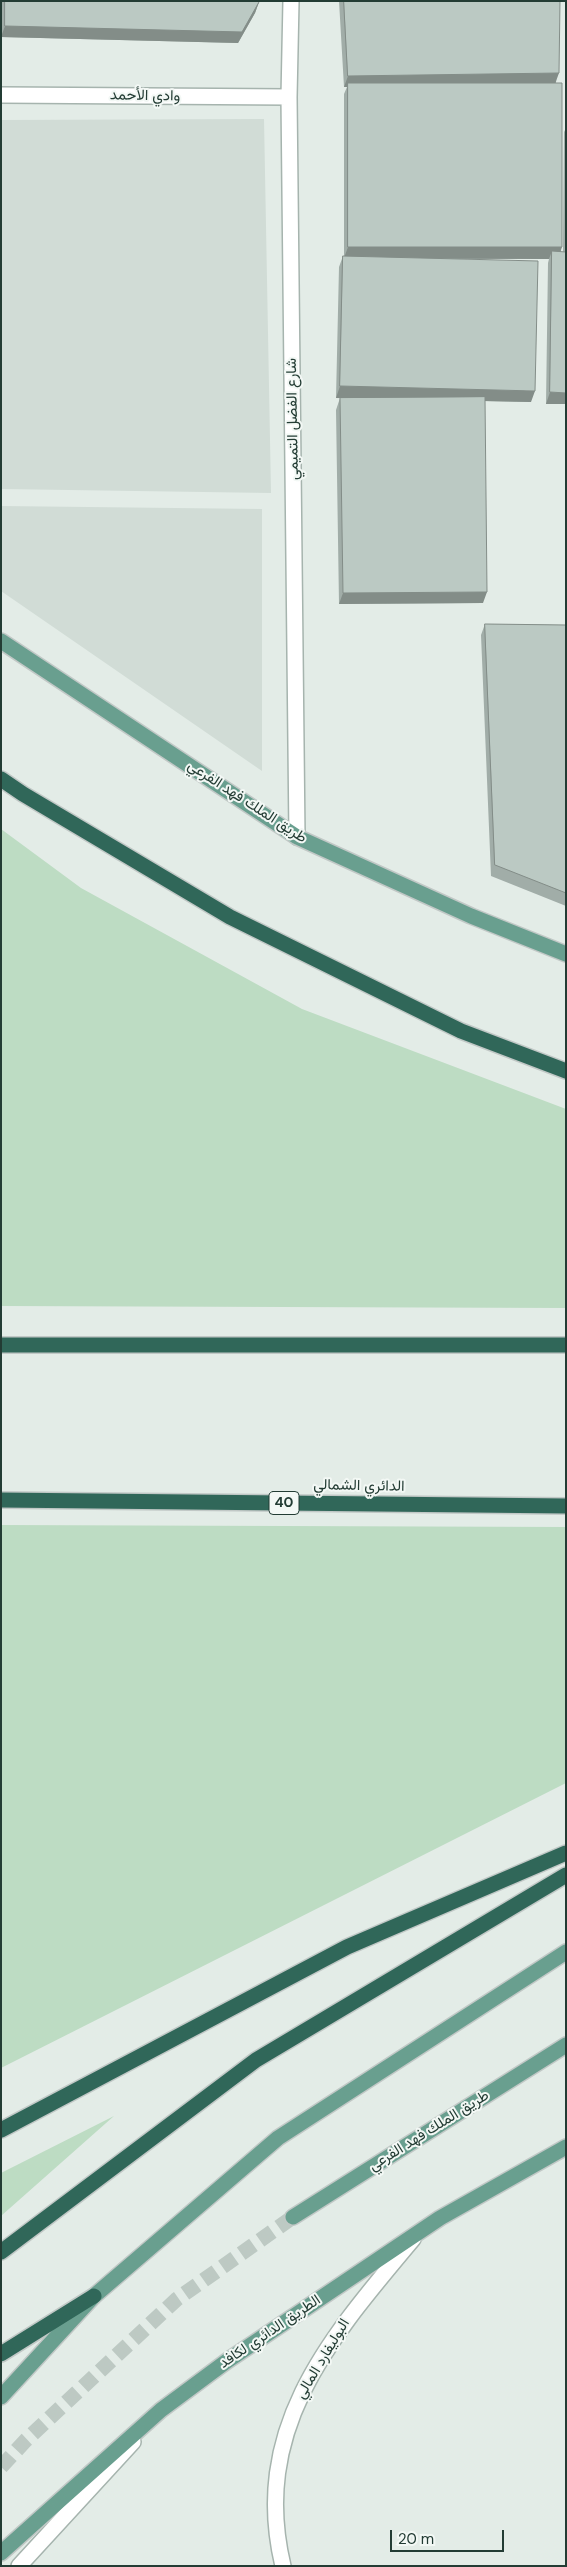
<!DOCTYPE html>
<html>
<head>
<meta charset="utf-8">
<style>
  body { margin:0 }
  #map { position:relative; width:567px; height:2567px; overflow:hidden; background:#e3ece7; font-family:"DM Sans",sans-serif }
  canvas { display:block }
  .frame { position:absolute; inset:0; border:2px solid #233c34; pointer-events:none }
  .scale { position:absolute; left:390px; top:2530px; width:114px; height:22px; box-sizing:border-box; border:2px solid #233c34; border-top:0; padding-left:6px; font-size:15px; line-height:18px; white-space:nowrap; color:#233c34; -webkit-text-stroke:4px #f3f8f5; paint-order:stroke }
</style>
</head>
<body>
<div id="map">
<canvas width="567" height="2567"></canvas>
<div class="frame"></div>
<div class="scale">20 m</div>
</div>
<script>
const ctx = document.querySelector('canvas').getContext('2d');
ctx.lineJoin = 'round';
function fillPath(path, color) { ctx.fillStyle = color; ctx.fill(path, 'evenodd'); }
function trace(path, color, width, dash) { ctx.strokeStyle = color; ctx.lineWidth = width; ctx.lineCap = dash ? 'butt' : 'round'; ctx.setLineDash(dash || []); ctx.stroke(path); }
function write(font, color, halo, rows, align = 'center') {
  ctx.font = font + ' "DM Sans",Vazirmatn,sans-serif'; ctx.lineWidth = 4; ctx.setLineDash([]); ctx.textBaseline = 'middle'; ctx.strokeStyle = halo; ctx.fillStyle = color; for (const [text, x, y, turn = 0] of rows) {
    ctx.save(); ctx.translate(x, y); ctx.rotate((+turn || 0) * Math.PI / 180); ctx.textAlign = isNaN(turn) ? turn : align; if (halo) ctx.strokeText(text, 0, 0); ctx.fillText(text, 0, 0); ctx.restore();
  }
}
const built = new Path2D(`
  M264 119 271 493 1 489V120Z
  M1 506 262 509V771L1 591Z`);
const green = new Path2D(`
  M1 829 81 888 302 1009 566 1109V1308L1 1306Z
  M1 1525 566 1527V1783L1 2068Z
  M114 2116 1 2216V2173Z`);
const majorTunnel = new Path2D(`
  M1 2467 26 2440 177 2299 293 2217`);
const minor = new Path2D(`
  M291 1 289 97 297 837
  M1 95 289 97
  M19 2566 133 2442
  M283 2566C250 2428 331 2337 413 2239`);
const major = new Path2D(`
  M1 641 297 837 471 916 566 954
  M293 2217 566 2045
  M1 2397 94 2296 278 2138 566 1952
  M1 2553 161 2410 227 2361 440 2218 566 2147`);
const highway = new Path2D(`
  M1 779 23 794 230 917 461 1031 566 1071
  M1 1345H566
  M1 1500 566 1506
  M1 2130 347 1947 566 1853
  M1 2252 256 2060 566 1875
  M1 2354 94 2296`);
const wall = new Path2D(`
  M1 1H259V2L255 13 238 43 1 37Z
  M339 1H560L556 83 561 252H563L564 132 566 128V404H546L548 263 549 259H454L531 402 485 401 483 603 339 604 336 410 340 398H363H336L339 267 343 256H344V94L347 87H344Z
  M485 624 566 625V906L491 876 481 635Z`);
const shadedWall = new Path2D(`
  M259 2 255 13 238 43 1 37 5 26Z
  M559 73 555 84 348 83 347 87H344L348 76Z
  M348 247H562L558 259 552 251 549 259 344 258Z
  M340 386 535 391 531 402 336 398Z
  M550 392 566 393V404H546Z
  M487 592 483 603 339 604 343 593Z`);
const building = new Path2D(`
  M5 1H259V2L242 32 5 26Z
  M344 1H560L559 73 348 76Z
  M348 83H562V247H348Z
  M552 251 566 252V393L550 392Z
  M343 256 538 261 535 391 340 386Z
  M485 397 487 592 343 593 340 398Z
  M485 624 566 625V893L495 865Z`);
const shields = [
  [284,1503,30]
];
const shieldNames = [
  ["40",284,1503]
];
const streetNames = [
  ["وادي الأحمد",145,96,1],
  ["شارع الفضل التميمي",293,419,-91],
  ["طريق الملك فهد الفرعي",247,802,33],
  ["الدائري الشمالي",359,1486,1],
  ["طريق الملك فهد الفرعي",429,2131,-32],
  ["الطريق الدائري لكافد",270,2332,-34],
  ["البوليفارد المالي",323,2359,-59]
];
fillPath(built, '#d1dcd6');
fillPath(green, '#bddcc3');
trace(majorTunnel, '#bdc9c3', 15, [15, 8]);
trace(minor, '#a6b4ae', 18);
trace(major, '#c1c8c6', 18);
trace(highway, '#c1c8c6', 18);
trace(minor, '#fff', 15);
trace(major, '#699f8f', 15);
trace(highway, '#306759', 15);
fillPath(wall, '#a1ada8');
fillPath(shadedWall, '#838d88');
fillPath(building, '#bbc9c3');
trace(building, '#838d88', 1);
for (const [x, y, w] of shields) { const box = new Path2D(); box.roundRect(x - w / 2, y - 11.5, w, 23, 4); ctx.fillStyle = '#f3f8f5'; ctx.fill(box); trace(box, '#233c34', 1); }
write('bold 14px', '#233c34', null, shieldNames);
write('15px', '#233c34', '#f3f8f5', streetNames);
</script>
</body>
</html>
